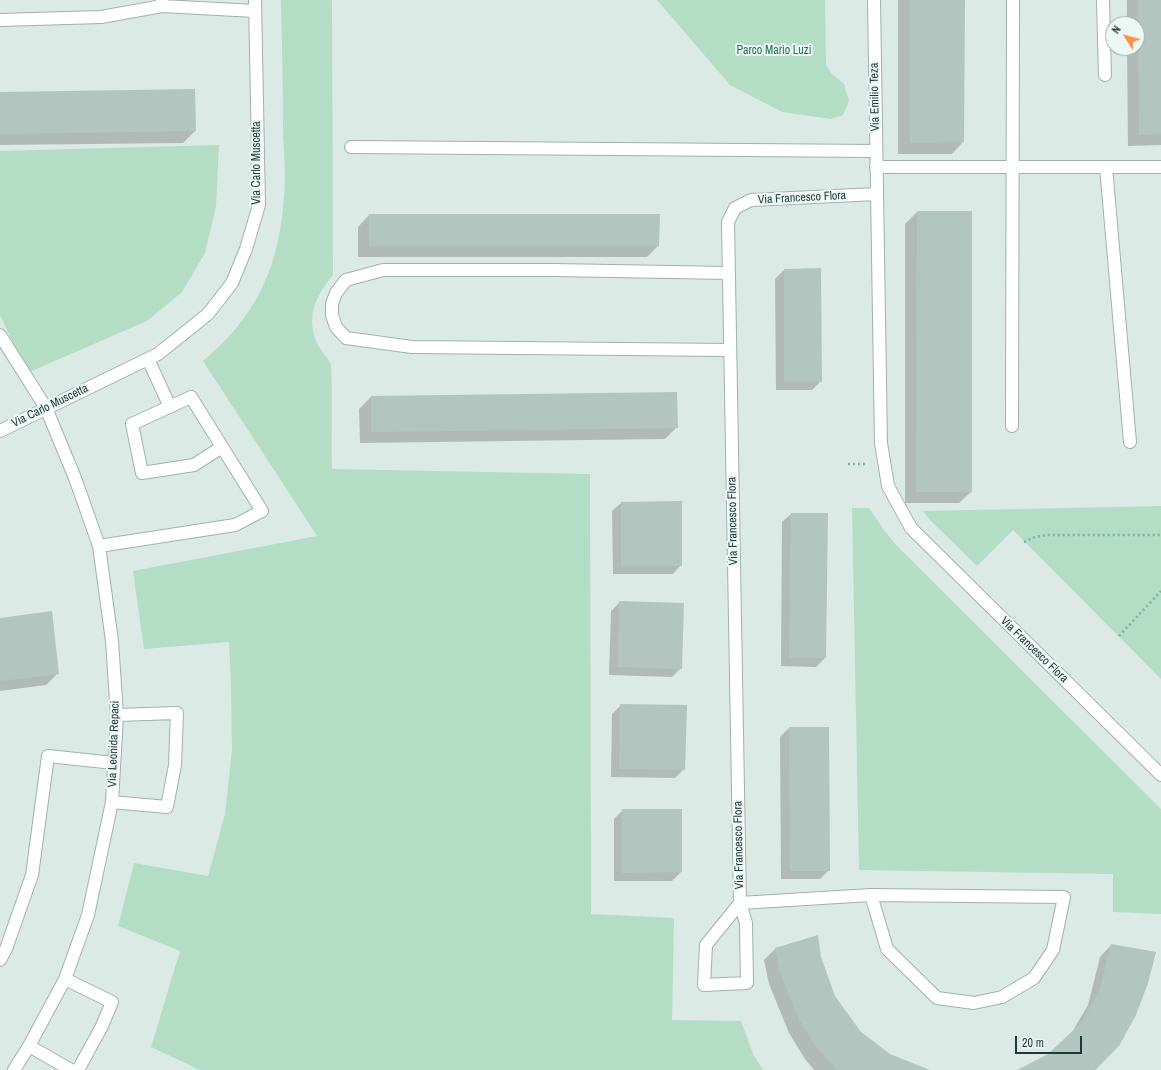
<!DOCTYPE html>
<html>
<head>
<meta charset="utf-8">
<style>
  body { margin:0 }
  #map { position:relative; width:1161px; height:1070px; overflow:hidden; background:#dceae6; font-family:"Archivo Narrow",sans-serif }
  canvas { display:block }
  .north { position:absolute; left:1105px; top:16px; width:40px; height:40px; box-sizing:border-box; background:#edf7f3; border:1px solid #9aaba8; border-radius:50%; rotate:306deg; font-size:11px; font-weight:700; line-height:16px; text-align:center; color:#1d3a37 }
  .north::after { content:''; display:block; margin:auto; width:14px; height:18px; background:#fc9248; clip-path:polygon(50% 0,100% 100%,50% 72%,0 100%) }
  .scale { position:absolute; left:1015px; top:1036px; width:67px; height:18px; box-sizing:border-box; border:2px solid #1d3a37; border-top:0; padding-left:5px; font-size:12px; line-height:14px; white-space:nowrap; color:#1d3a37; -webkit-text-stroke:3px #edf7f3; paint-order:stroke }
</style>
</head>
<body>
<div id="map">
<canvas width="1161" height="1070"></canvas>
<div class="north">N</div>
<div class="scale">20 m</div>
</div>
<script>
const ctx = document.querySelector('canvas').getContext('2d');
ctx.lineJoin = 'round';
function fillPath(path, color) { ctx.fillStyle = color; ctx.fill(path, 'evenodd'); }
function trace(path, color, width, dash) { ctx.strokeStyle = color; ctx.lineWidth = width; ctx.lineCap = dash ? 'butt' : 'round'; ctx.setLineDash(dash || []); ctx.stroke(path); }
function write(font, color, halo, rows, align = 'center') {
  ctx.font = font + ' "Archivo Narrow",sans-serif'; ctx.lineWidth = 4; ctx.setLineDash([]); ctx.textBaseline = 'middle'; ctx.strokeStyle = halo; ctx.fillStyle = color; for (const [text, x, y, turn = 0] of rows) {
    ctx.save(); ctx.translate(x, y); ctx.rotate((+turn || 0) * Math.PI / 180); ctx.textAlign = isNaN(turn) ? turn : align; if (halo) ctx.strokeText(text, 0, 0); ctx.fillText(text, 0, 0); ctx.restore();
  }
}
const green = new Path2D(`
  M281 0H332L333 275C315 296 305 319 318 345 321 351 330 360 331 365 333 399 331 435 332 469L590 474 591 914 674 918 672 1020 741 1021 754 1056 763 1070H200L151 1047 180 951 118 926 134 863 208 876 225 814 232 749 231 684 229 642 144 649 133 571 317 536 203 361C257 316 279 267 284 197 286 175 284 153 283 131 283 87 282 44 281 0Z
  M657 0H825L826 65 832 74 844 84 849 101 843 115 831 119 782 112 730 85Z
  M219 145 216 206 205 253 182 292 147 321 27 373 0 315V151Z
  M1161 506V679L1013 530 977 566 929 519 923 511Z
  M852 508H869L884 530 896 545 1161 809V914L1113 912V874L859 870Z`);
const shadow = new Path2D(`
  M898 0H964L963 142 952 154H898Z
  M1127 0H1161V145L1128 146 1127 48H1137V24H1127Z
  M0 93 195 131 183 143 0 145Z
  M917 212 971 492 959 503H905V224Z
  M369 215 658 246 647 257H358V227Z
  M784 270 821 381 812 390H776L775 279Z
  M371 397 677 427 665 439 360 443 359 409Z
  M621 503 681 565 673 574H613L612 511Z
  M791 514H827L825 658 816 667 781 666 782 522Z
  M620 602 681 668 672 677 609 675 611 611Z
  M0 619 58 673 46 685 0 691Z
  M621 705 684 769 675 778 611 777 612 714Z
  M789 728 829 870 820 879H781L780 737Z
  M623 810H681V872L672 881H614V819Z
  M1111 945 1118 1046 1095 1070H1019L1048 1055 1071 1034 1088 1005 1100 957Z
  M775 949 820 958 834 997 860 1033 889 1055 928 1070H814L805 1059 789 1033 769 984 764 960Z`);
const building = new Path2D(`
  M910 0H965L964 142 910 143Z
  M1138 0H1161V134L1139 135Z
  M195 89 196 131 0 134V92Z
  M917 211H972V492H916Z
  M369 214H660L659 246H369Z
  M821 268 822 382H784V269Z
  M677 392 678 428 371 432V396Z
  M682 501V566H621V502Z
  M791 513H828L826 658H789Z
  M619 601 684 603 682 669 618 667Z
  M52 611 59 674 0 681V618Z
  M620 704 687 705 685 770 619 769Z
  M789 727H829L830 871H790Z
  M622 809H682V872L622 873Z
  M818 935 821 957 835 996 861 1032 890 1054 930 1070H837L816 1047 800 1021 788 993 780 972 775 948Z
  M1111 944 1156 952 1148 983 1136 1015 1119 1046 1095 1070H1017L1048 1054 1080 1024 1099 992Z`);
const path = new Path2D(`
  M848 464H868
  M1024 542 1035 537 1047 535H1161
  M1119 636 1161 591`);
const minor = new Path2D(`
  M162 0V6L255 11
  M874 0 881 443 888 486 911 528 1161 775
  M1103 0 1105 75
  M0 20 101 17 162 6
  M351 147 876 151
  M876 167H1161
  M1106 167 1130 442
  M729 273 554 270H383L346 280 336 293 332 304V315L336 327 346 338 412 347 730 350
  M0 335 46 408 75 478 99 546 112 641 117 715 112 802 88 915 65 979 29 1046 14 1070
  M148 359 170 407
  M1012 426 1013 0
  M0 431 158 354 208 314 232 283 246 249 259 205 255 0
  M99 546 235 525 262 511 191 397 132 424 142 473 194 465 222 447
  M112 802 167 807 175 765 177 713 117 715
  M871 895 887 949 937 998 974 1003 1002 997 1034 978 1053 950 1064 897 871 895 740 903 706 945 704 985 747 983 746 923 740 903 728 222 735 208 751 200 877 194
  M0 960 6 949 32 875 48 756 114 763
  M65 979 112 1002 102 1026 78 1070
  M29 1046 71 1070`);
const parkNames = [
  ["Parco Mario Luzi",774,51]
];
const streetNames = [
  ["Via Emilio Teza",875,97,-91],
  ["Via Carlo Muscetta",257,163,-90],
  ["Via Francesco Flora",802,198,-3],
  ["Via Carlo Muscetta",50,406,-26],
  ["Via Francesco Flora",733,521,-91],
  ["Via Francesco Flora",1034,650,44],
  ["Via Leonida Repaci",114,744,-88],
  ["Via Francesco Flora",739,845,-91]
];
fillPath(green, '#b3ddc5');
fillPath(shadow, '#0003');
fillPath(building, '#b2c5bf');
trace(minor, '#9fb2ae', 14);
trace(path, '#7ab0a8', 2.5, [2, 3]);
trace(minor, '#fff', 12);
write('12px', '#257350', '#edf7f3', parkNames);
write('12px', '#1d3a37', '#edf7f3', streetNames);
</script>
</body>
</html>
